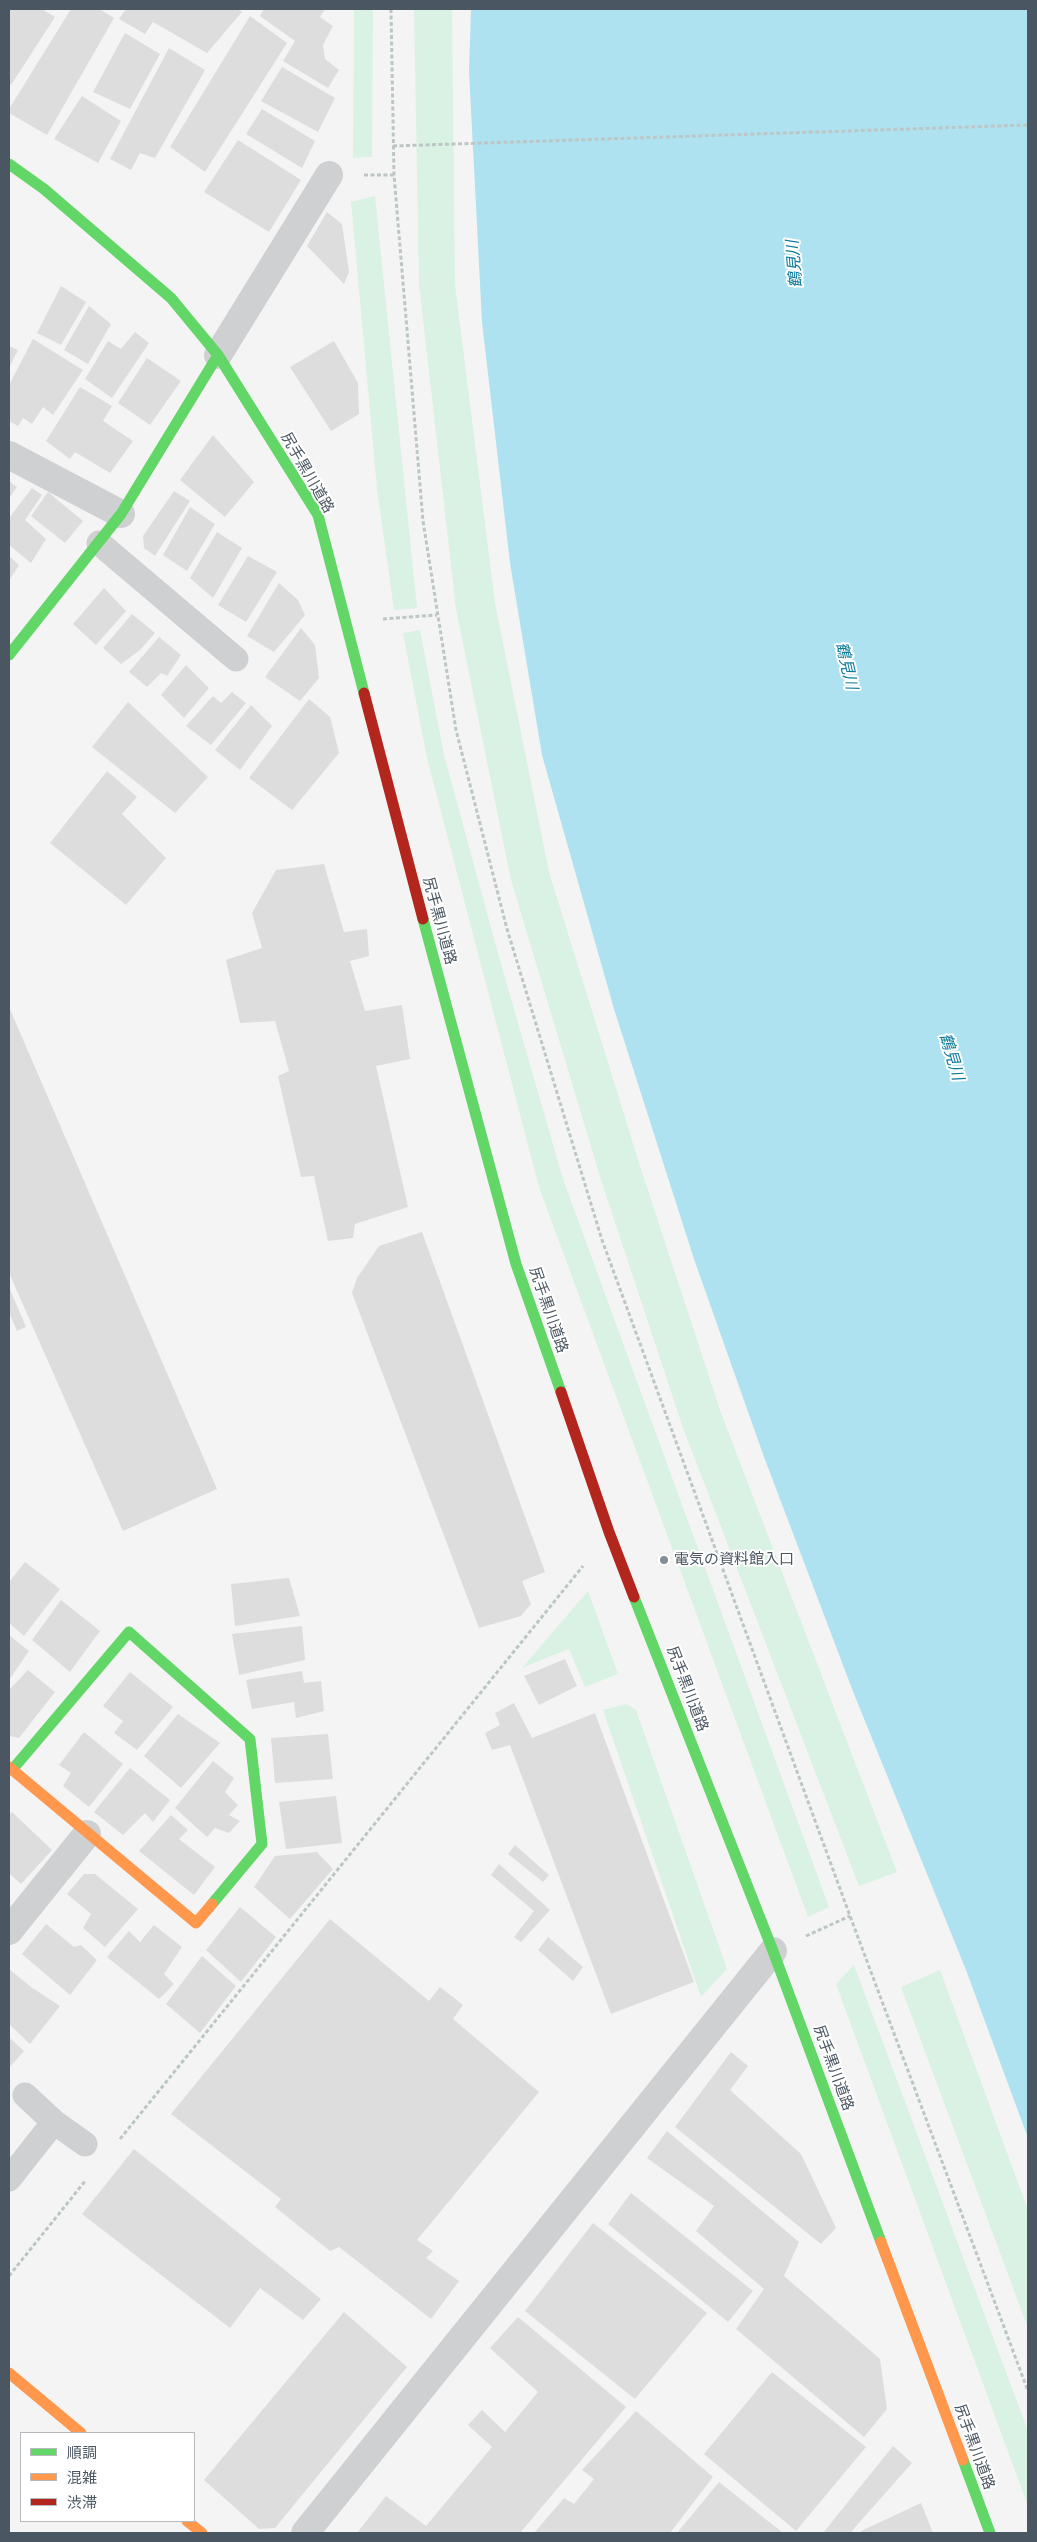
<!DOCTYPE html>
<html>
<head>
<meta charset="utf-8">
<style>
  body { margin:0 }
  #map { position:relative; width:1037px; height:2542px; overflow:hidden; background:#f4f4f4; font-family:"Fira Sans","Noto Sans JP",sans-serif }
  canvas { display:block }
  .frame { position:absolute; inset:0; border:10px solid #4a5661; pointer-events:none }
  .legend { position:absolute; left:20px; top:2432px; width:175px; height:90px; box-sizing:border-box; background:#fff; border:1px solid #b7bbc0; margin:0; padding:6px 9px; list-style:none; font-size:15px; color:#4a5661 }
  .legend li { display:flex; align-items:center; gap:10px; height:25px }
  .legend b { width:25px; border:1px solid #b7bbc0 }
</style>
</head>
<body>
<div id="map">
<canvas width="1037" height="2542"></canvas>
<div class="frame"></div>
<ul class="legend">
<li><b style="height:6px;background:#63d668"></b>順調</li>
<li><b style="height:6px;background:#ff974d"></b>混雑</li>
<li><b style="height:6px;background:#b3261e"></b>渋滞</li>
</ul>
</div>
<script>
const ctx = document.querySelector('canvas').getContext('2d');
ctx.lineJoin = 'round';
function fillPath(path, color) { ctx.fillStyle = color; ctx.fill(path, 'evenodd'); }
function trace(path, color, width, dash) { ctx.strokeStyle = color; ctx.lineWidth = width; ctx.lineCap = dash ? 'butt' : 'round'; ctx.setLineDash(dash || []); ctx.stroke(path); }
function write(font, color, halo, rows, align = 'center') {
  ctx.font = font + ' "Fira Sans","Noto Sans JP",sans-serif'; ctx.lineWidth = 4; ctx.setLineDash([]); ctx.textBaseline = 'middle'; ctx.strokeStyle = halo; ctx.fillStyle = color; for (const [text, x, y, turn = 0] of rows) {
    ctx.save(); ctx.translate(x, y); ctx.rotate((+turn || 0) * Math.PI / 180); ctx.textAlign = isNaN(turn) ? turn : align; if (halo) ctx.strokeText(text, 0, 0); ctx.fillText(text, 0, 0); ctx.restore();
  }
}
const green = new Path2D(`
  M354 9H373L372 157 353 158Z
  M414 9H452L455 285 495 603 549 872 640 1166 721 1413 897 1872 859 1886 683 1428 601 1180 511 880 456 609 419 284Z
  M375 196 417 608 394 610 377 489 351 202Z
  M420 630 444 755 499 957 563 1179 829 1907 808 1917 539 1187 427 758 403 633Z
  M588 1591 618 1674 585 1687 569 1649 522 1668Z
  M626 1704 636 1710 727 1969 701 1997 603 1710Z
  M854 1965 1028 2431V2506L836 1984Z
  M940 1970 1028 2210V2328L901 1987Z`);
const water = new Path2D(`
  M471 9H1028V2138L966 1970 854 1694 764 1457 694 1259 614 1009 542 755 510 563 482 322 469 71Z`);
const building = new Path2D(`
  M9 9H42L55 17 11 85 9 83Z
  M71 9H99L114 18 47 135 9 113V109Z
  M126 9H238L242 12 207 53 153 22 145 34 119 19Z
  M264 9H325L320 17 333 26 323 45 325 59 339 70 328 88 283 61 295 41 260 16Z
  M250 16 287 43 205 172 170 147Z
  M125 33 160 54 130 109 93 92Z
  M169 48 205 70 155 158 140 153 131 170 110 159Z
  M282 67 335 98 318 132 261 101Z
  M82 96 121 121 98 163 54 139Z
  M262 109 315 141 302 168 246 134Z
  M238 140 301 180 269 232 204 192Z
  M327 212 342 224 349 272 344 284 307 246Z
  M61 286 86 302 61 345 37 333Z
  M89 306 111 324 88 364 64 350Z
  M135 332 149 343 112 398 85 379 108 341 121 349Z
  M33 339 83 370 53 415 43 407 32 424 23 418 18 426 9 421V385Z
  M334 341 358 383 359 414 331 431 290 367Z
  M9 346 18 350 9 368Z
  M147 358 181 381 150 425 118 403Z
  M80 387 112 406 103 421 133 441 110 473 75 452 70 459 46 441Z
  M213 435 254 482 225 517 180 480Z
  M9 481 17 487 9 498Z
  M32 488 42 495 25 520 46 539 31 563 9 545V518Z
  M174 491 190 501 155 556 144 548 143 536Z
  M48 492 83 521 65 543 31 516Z
  M190 507 215 524 187 571 163 555Z
  M217 532 242 548 213 598 190 578Z
  M9 556 19 565 9 581Z
  M248 556 277 572 246 622 218 605Z
  M279 583 298 600 305 615 274 652 247 636Z
  M104 588 126 611 96 645 73 624Z
  M132 614 155 633 140 650 121 664 103 648Z
  M301 628 315 645 319 678 300 701 265 677Z
  M159 637 181 655 167 676 161 673 147 687 129 672Z
  M186 665 209 688 184 718 161 695Z
  M232 692 246 703 211 745 186 726 213 696 221 703Z
  M309 699 330 717 339 753 292 810 249 778Z
  M128 702 208 777 175 813 92 747Z
  M251 705 272 726 240 770 215 750Z
  M107 771 137 797 122 814 166 858 126 905 50 843Z
  M324 864 344 932 367 929 369 956 350 961 365 1011 402 1005 410 1059 376 1066 408 1207 355 1224 353 1238 328 1241 314 1176 301 1177 278 1076 289 1071 275 1021 240 1023 226 960 262 948 252 913 276 870Z
  M9 1007 217 1489 123 1531 9 1273Z
  M422 1232 545 1572 522 1581 531 1604 521 1616 479 1628 352 1293 357 1278 379 1246Z
  M9 1287 26 1327 17 1331 9 1313Z
  M25 1562 60 1589 24 1636 9 1623V1582Z
  M289 1578 300 1616 235 1626 231 1584Z
  M61 1600 100 1631 70 1672 32 1640Z
  M302 1626 305 1660 239 1675 232 1634Z
  M9 1635 29 1651 9 1680Z
  M565 1659 577 1686 539 1705 524 1676Z
  M28 1670 55 1692 19 1738 9 1736V1690Z
  M302 1671 304 1683 321 1681 324 1711 296 1718 294 1702 252 1709 246 1680Z
  M130 1672 173 1707 137 1750 114 1733 123 1721 103 1706Z
  M514 1703 532 1738 595 1713 694 1982 611 2014 510 1745 492 1750 485 1733 500 1725 495 1713Z
  M178 1714 220 1743 181 1788 144 1756Z
  M84 1732 123 1764 89 1807 63 1786 71 1773 59 1765Z
  M328 1734 333 1779 275 1783 271 1738Z
  M213 1761 234 1778 225 1792 238 1805 229 1815 240 1821 229 1833 215 1828 207 1837 175 1808Z
  M130 1768 170 1800 153 1822 145 1813 123 1835 94 1812Z
  M336 1796 342 1843 286 1849 279 1802Z
  M12 1812 52 1850 21 1884 9 1873V1815Z
  M171 1815 188 1830 179 1839 215 1867 194 1895 139 1851Z
  M515 1845 549 1875 543 1882 508 1854Z
  M317 1852 333 1869 290 1919 254 1887 275 1856Z
  M499 1864 550 1910 521 1942 514 1937 534 1911 491 1875Z
  M84 1874H95L138 1909 105 1947 83 1928 91 1914 67 1894Z
  M240 1907 276 1937 241 1982 206 1950Z
  M330 1919 429 2001 440 1987 463 2005 453 2019 539 2092 417 2240 433 2251 426 2258 459 2281 431 2319 339 2247 330 2251 275 2207 281 2199 171 2114Z
  M46 1924 74 1947 81 1945 97 1960 70 1995 22 1954Z
  M154 1925 182 1947 164 1974 174 1984 159 1999 107 1957 129 1931 140 1942Z
  M548 1937 583 1967 573 1981 538 1950Z
  M202 1956 236 1986 200 2033 166 2004Z
  M9 1969 31 1987 60 2006 30 2044 9 2024Z
  M11 2039 24 2051 9 2068V2040Z
  M731 2052 748 2066 730 2090 801 2154 836 2228 821 2244 675 2127Z
  M667 2131 799 2242 784 2276 880 2359 887 2409 864 2437 736 2329 764 2289 696 2231 714 2206 647 2158Z
  M134 2149 321 2299 303 2320 260 2288 230 2328 82 2214Z
  M631 2193 753 2291 728 2322 608 2224Z
  M593 2223 707 2313 635 2399 525 2311Z
  M344 2312 407 2367 275 2528 259 2529 204 2480Z
  M518 2317 626 2407 520 2533H357L386 2496 426 2526 492 2447 468 2425 482 2410 505 2432 538 2392 490 2348Z
  M772 2372 866 2447 796 2531 704 2454Z
  M636 2411 713 2477 670 2533H534L564 2498 574 2504 594 2479 582 2470Z
  M893 2446 912 2463 850 2533H823Z
  M719 2482 783 2533H677Z
  M921 2503 933 2533H862L861 2531Z`);
const path = new Path2D(`
  M391 9 394 175 423 521 456 730 507 929 602 1240 850 1916 1028 2391
  M393 146 1028 125
  M364 175H394
  M383 619 437 615
  M806 1936 850 1916
  M120 2139 583 1566
  M9 2276 86 2180`);
const lane = new Path2D(`
  M99 543 236 659
  M25 2095 54 2122 85 2144
  M9 2179 54 2122`);
const street = new Path2D(`
  M218 355 329 175
  M9 455 121 514
  M9 1931 87 1834
  M305 2533 773 1951`);
const fast = new Path2D(`
  M9 164 44 189 171 298 218 355 318 515 364 693
  M9 655 121 514 218 355
  M423 919 516 1264 561 1392
  M634 1597 773 1951 881 2242
  M12 1770 129 1632 250 1739 262 1844 212 1904
  M963 2460 990 2533`);
const slow = new Path2D(`
  M9 1767 196 1923 212 1904
  M881 2242 963 2460
  M9 2373 81 2433
  M187 2521 202 2533`);
const jam = new Path2D(`
  M364 693 423 919
  M561 1392 609 1532 634 1597`);
const markers = [
  [664,1560,5,"#868d94"]
];
const streetNames = [
  ["尻手黒川道路",307,473,60],
  ["尻手黒川道路",439,921,75],
  ["尻手黒川道路",548,1310,71],
  ["尻手黒川道路",687,1689,69],
  ["尻手黒川道路",833,2068,70],
  ["尻手黒川道路",974,2447,70]
];
const poiNames = [
  ["電気の資料館入口",674,1560]
];
const waterNames = [
  ["鶴見川",795,264,-95],
  ["鶴見川",846,666,77],
  ["鶴見川",951,1057,73]
];
fillPath(green, '#d9f2e3');
fillPath(water, '#aee2f0');
fillPath(building, '#ddddde');
trace(path, '#bcc7c4', 3, [4, 2.5]);
trace(lane, '#ced0d2', 25);
trace(street, '#ced0d2', 28);
trace(fast, '#63d668', 11);
trace(slow, '#ff974d', 11);
trace(jam, '#b3261e', 11);
for (const [x, y, r, color] of markers) { const dot = new Path2D(); dot.arc(x, y, r, 0, 2 * Math.PI); ctx.fillStyle = color; ctx.fill(dot); trace(dot, '#fff', 2); }
write('15px', '#4a5661', '#fff', streetNames);
write('15px', '#4a5661', '#fff', poiNames, 'left');
write('italic 16px', '#0c7c9b', '#fff', waterNames);
</script>
</body>
</html>
